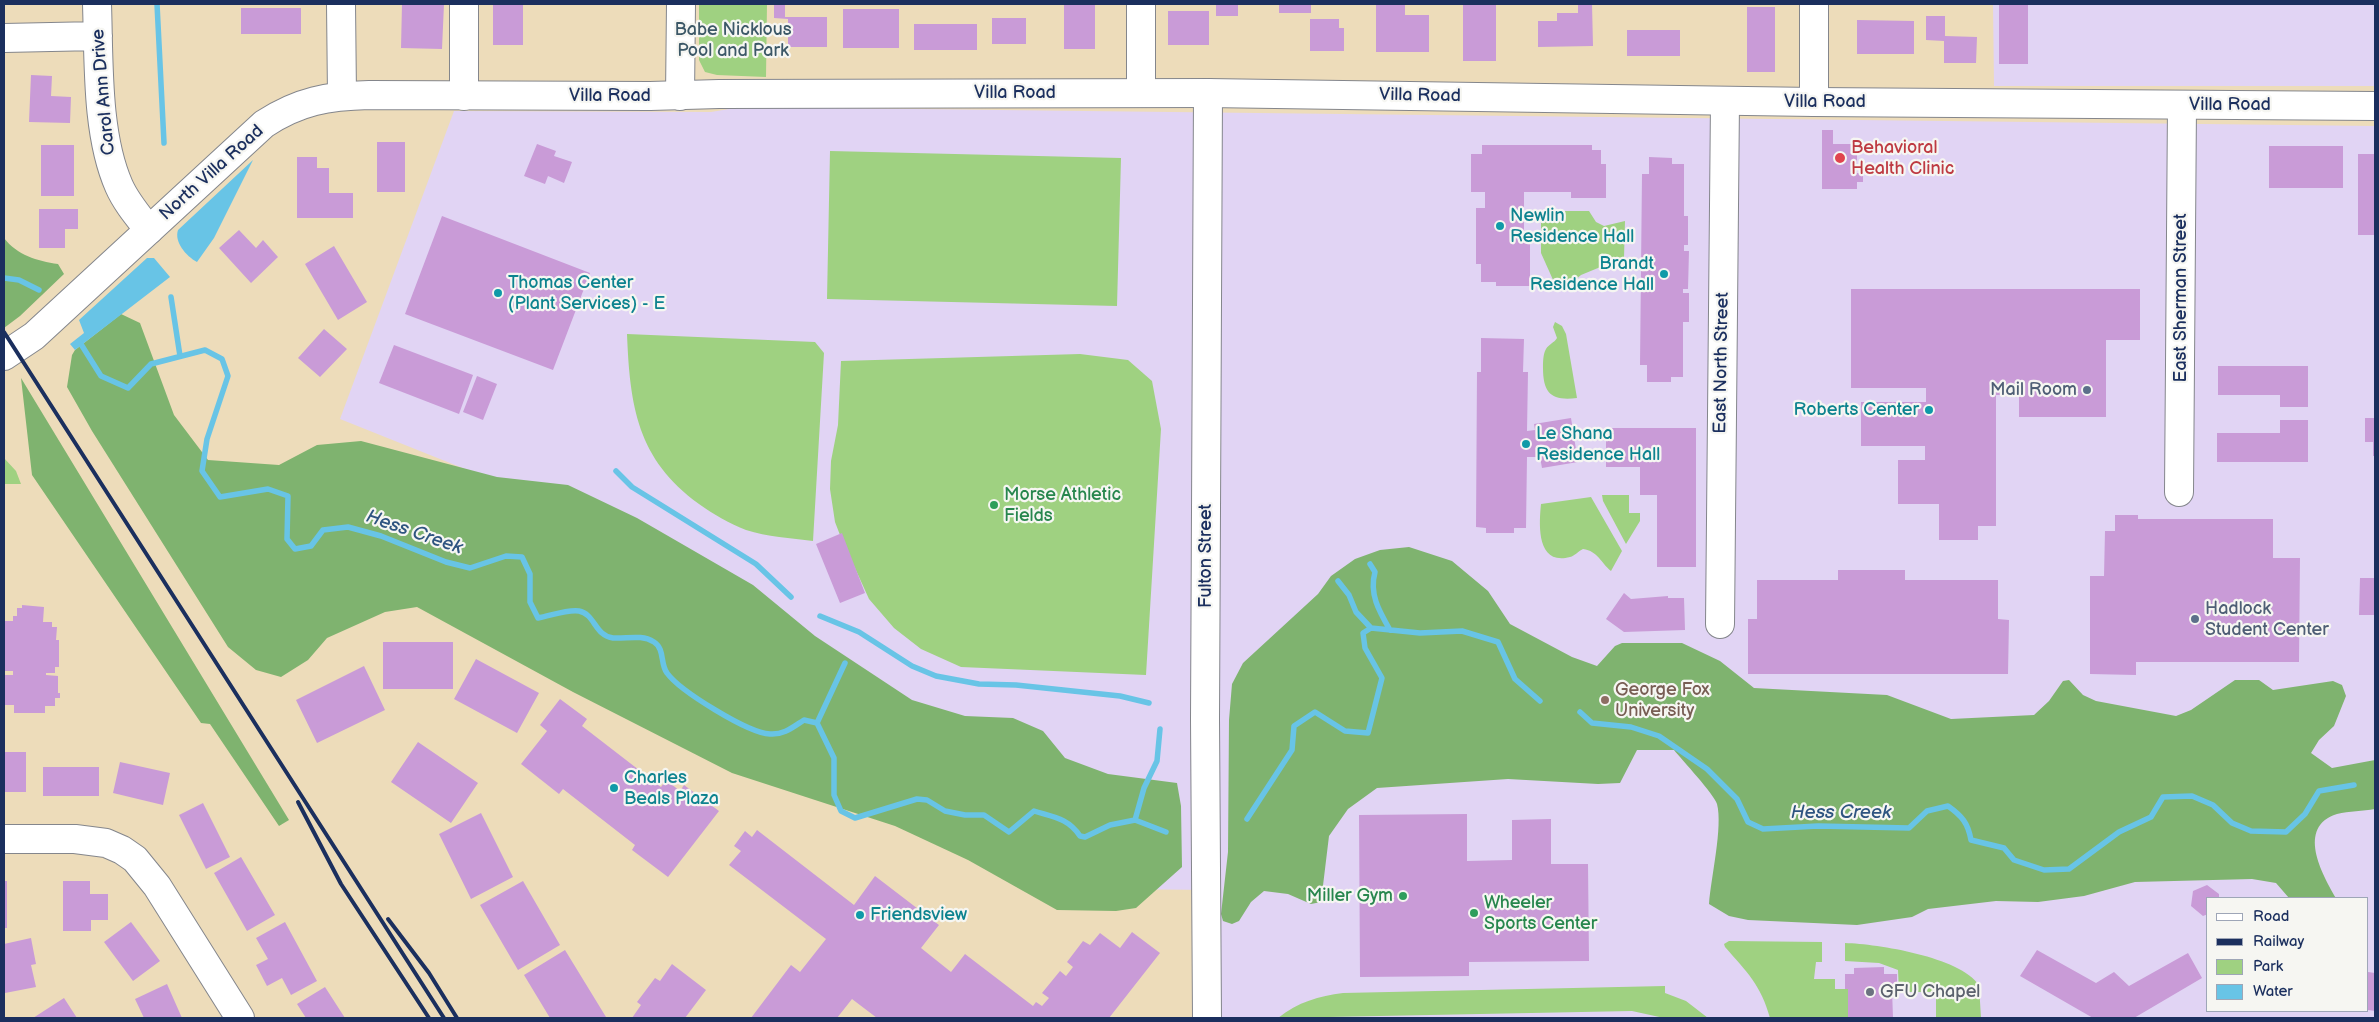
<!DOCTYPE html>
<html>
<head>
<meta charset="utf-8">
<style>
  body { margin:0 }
  #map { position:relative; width:2379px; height:1022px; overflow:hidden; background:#eddcba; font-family:"Balsamiq Sans",sans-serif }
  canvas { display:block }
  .frame { position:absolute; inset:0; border:5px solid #1b2f5e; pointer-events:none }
  .legend { position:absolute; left:2206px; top:897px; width:162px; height:115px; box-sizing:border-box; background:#f6f6f2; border:1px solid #9ea6b7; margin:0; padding:6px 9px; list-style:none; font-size:15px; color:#1b2f5e }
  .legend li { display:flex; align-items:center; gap:10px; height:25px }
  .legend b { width:25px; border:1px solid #9ea6b7 }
</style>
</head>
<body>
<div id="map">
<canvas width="2379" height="1022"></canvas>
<div class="frame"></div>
<ul class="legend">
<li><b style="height:6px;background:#fff"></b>Road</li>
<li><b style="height:6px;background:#1b2f5e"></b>Railway</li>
<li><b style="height:14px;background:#9fd181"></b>Park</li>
<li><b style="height:14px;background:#68c4e6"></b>Water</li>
</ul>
</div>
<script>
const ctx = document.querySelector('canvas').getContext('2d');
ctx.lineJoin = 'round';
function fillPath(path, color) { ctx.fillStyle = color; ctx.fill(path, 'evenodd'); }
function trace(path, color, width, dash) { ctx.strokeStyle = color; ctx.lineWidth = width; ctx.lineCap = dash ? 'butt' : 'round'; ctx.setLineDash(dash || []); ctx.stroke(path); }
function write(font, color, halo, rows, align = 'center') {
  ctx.font = font + ' "Balsamiq Sans",sans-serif'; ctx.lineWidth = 4.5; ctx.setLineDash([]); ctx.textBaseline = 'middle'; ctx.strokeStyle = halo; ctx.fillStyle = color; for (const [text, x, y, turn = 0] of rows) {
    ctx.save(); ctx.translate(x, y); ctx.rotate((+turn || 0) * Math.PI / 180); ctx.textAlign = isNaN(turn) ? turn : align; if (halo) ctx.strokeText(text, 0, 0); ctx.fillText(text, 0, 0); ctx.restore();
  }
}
const built = new Path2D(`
  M1993 4H2375V86H1994Z
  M741 107 2375 126V1018H1220V890L1099 889 570 511 340 419 454 111 711 112ZM2208 898H2368V1011H2208Z`);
const green = new Path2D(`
  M699 4H767L766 77 717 75 705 72 699 60Z
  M830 151 1121 158 1117 306 827 299Z
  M1545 211H1589L1596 222 1604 226 1625 221 1624 258H1610V267L1598 268 1581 275 1563 290 1558 291 1541 253V215Z
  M1555 322 1562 326 1566 334 1577 398C1552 401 1543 394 1543 368 1543 362 1543 354 1546 349 1549 344 1554 343 1557 338L1553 327Z
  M627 334 815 342 824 353 813 541C791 538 767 537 746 530 730 524 713 514 699 504 637 459 630 406 627 334Z
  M1080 354 1128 360 1152 381 1161 429 1146 675 961 667 921 649 894 628 869 599 840 535 835 522 830 489 831 461 838 425 841 361Z
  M4 458 16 471 21 484H4Z
  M1602 495H1629V513H1640V521L1626 544 1603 501Z
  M1591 497 1622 551 1611 571C1601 563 1598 551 1583 549 1578 551 1575 556 1570 557 1536 566 1539 524 1541 504Z
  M1729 941 1822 942V962H1816L1814 979H1835V989H1848V1018H1770C1761 985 1747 972 1725 947L1724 944Z
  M1845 943C1878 944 1960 957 1979 985L1981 1018H1936V992H1899L1898 970 1879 963 1845 961Z
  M1665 986V993L1686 1001 1708 1018H1664L1632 1011 1278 1018C1298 1002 1319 996 1343 993Z`);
const forest = new Path2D(`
  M4 238C17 255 37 261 58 264L64 274 20 316 4 328Z
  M121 314 140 323 174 415 208 460 279 465 317 445 361 441 497 477 568 485 637 518 753 585 815 636 912 700 965 716 1013 718 1043 731 1065 758 1108 774 1177 783 1181 806 1182 867 1136 908 1116 911 1057 910 968 860 895 826 732 773 573 692 417 607 385 612 327 638 308 660 281 677 256 670 228 647 92 431 67 387 72 355 75 350Z
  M21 378 289 820 279 826 210 724 201 723 32 475Z
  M1409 547 1452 561 1488 591 1510 624 1572 657 1597 666 1615 646 1622 643H1682L1720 661 1754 688 1887 695 1951 719 2034 715 2049 701 2063 681 2069 680 2083 695 2096 701 2176 716 2191 710 2235 680H2259L2273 690 2333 681 2342 685 2346 696 2334 726 2319 740 2311 753 2332 768 2375 760V809C2363 811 2349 811 2337 814 2296 827 2322 874 2336 898H2289L2276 883 2252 879 2135 882 2084 896 2038 902 1996 901 1928 909 1912 917 1857 925 1748 920 1729 916 1709 904C1711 877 1723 827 1717 804 1714 794 1682 760 1674 750H1637L1620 783 1598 784 1508 779 1377 788 1348 809 1329 836 1321 902 1311 904 1288 894 1264 891 1251 902 1239 921 1232 924 1223 921 1221 914 1228 852 1229 720 1232 684 1243 663 1318 594 1331 576 1355 559 1380 550Z`);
const water = new Path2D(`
  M253 160 214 238 197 262C186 256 174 242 178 230Z
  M147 258H154L170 277 75 350 70 344 84 333 79 320Z`);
const stream = new Path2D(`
  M157 4 164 143
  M4 278 19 280 39 290
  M171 297 180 356
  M79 341 101 376 128 388 151 364 205 350 222 359 228 376 207 439 202 471 220 497 268 489 288 496 287 539 295 549 311 546 323 530 348 527 381 536 446 562 470 568 506 556 522 557 530 574V602L538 618C550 616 568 609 579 611 595 614 595 636 613 638 627 639 641 634 654 642 665 649 660 664 667 673 680 691 748 733 770 734 784 735 793 727 804 720L817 723 834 758V795L841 811 855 818 917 799 927 800 945 811 965 815H984L1009 832 1034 811C1053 817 1068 818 1080 836L1085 837 1110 825 1135 820 1166 832
  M616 471 632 487 756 564 791 597
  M1370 564 1375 572C1369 594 1379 611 1390 630
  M1338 581 1349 595 1356 612 1371 628
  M820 616 859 632 912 666 936 676 979 684 1016 685 1120 696 1149 703
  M1580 712 1592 723 1631 727 1659 736 1707 769 1737 799 1748 822 1763 829 1818 826 1909 828 1927 811 1948 806C1962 816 1968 823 1971 840L2004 848 2014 860 2044 870 2069 869 2119 832 2151 817 2163 797 2192 796 2213 805 2232 823 2251 831 2286 832 2305 814 2319 791 2354 785
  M817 723 845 663
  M1247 819 1292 750 1294 726 1315 712 1345 731 1368 733 1382 678 1365 648 1363 633 1371 628 1420 633 1462 631 1498 642 1515 679 1540 701
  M1135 820 1144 788 1157 761 1160 729`);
const building = new Path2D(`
  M402 4H444L442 49 401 48Z
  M493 4H523V45H493Z
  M774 4H785V17H827V47H788V19L774 18Z
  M1216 4H1238V16H1216Z
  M1279 4H1311V13H1279Z
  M1376 4H1405V15H1429V52H1376Z
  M1463 4H1496V61H1463Z
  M1578 4H1592L1593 46 1538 47V21H1557V13H1578Z
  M1999 4H2028V64H1999Z
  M1064 5H1095V49H1064Z
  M1747 7H1775V72H1747Z
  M241 8H301V34H241Z
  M843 9H899V48H843Z
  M1168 11H1209V45H1168Z
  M1926 16H1945V36L1977 37 1976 63H1944V41L1926 40Z
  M992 18H1026V44H992Z
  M1310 19H1339V28H1344V51H1310Z
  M1857 20 1914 21V54H1857Z
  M914 24H977V50H914Z
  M1627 30H1680V56H1627Z
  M31 75 52 76 51 96 71 97 70 123 29 122Z
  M1822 130H1833V144H1857V173H1863V182H1857V189H1822Z
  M377 142H405V192H377Z
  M537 144 556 151 554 156 572 162 564 183 548 176 545 184 524 176Z
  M41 145H74V196H41Z
  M1482 145H1592V150H1601V164H1606V198H1571V192H1524V243H1530V286H1496V282H1481V264H1476V208H1485V192H1471V154H1482Z
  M2269 146H2343V188H2269Z
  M2358 154H2375V235H2358Z
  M297 157H317V168H329V193H353V218H297Z
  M1649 157 1672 158V164H1684V216H1688V245H1684V251H1689L1688 289H1683V293H1689V322H1683V377H1671V382H1647V365H1640L1642 174H1649Z
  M39 209H78V229H65V248H39Z
  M442 216 590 273 553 370 405 314Z
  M239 230 256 248 263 240 278 257 251 283 219 248Z
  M334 246 367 302 338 320 305 264Z
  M1851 289H2140V340H2106V417H2019V395H1996V526H1978V540H1939V504H1898V460H1925V446H1861V402H1926V388H1851Z
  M324 329 347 349 320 377 298 358Z
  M1481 338 1524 339 1523 372H1528L1527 431 1535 430 1534 424 1571 418 1578 462 1542 468 1540 457H1527L1526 528H1514V533H1486V528L1476 527 1477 372H1481Z
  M394 345 473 375 459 414 379 383Z
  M2218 366H2308V407H2280V395H2218Z
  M477 376 497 384 483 420 463 412Z
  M2365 418H2375V456H2373V442H2365Z
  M2280 420H2308V462H2217V433H2280Z
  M1606 428H1696V567H1657V495H1640V467H1606Z
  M2115 515H2138V519H2273V558H2300L2299 662H2136V675L2090 674V576H2104L2105 531H2115Z
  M842 533 865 593 840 603 816 544Z
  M1838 570H1905V580H1998V619L2009 620 2008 674H1748V619H1757V580H1838Z
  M2360 578H2375V615H2359Z
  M1624 593 1631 599 1668 596V598H1684L1685 630 1624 632 1606 619Z
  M22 605 44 607 43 622H52V627H57L56 640H59V667H55V673H46V675L58 676V693H60V698H55V706H45V713H14V705H4V675H13V671H4V626L5 621H13V616H17V608H22Z
  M383 642H453V689H383Z
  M476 659 539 693 517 733 454 699Z
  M364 666 385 710 317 743 296 700Z
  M560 699 587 719 582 726 661 787 666 780 680 791 684 785 719 811 668 877 632 850 635 845 563 789 559 794 521 764 547 731 540 725Z
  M418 742 478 783 451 823 391 782Z
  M4 752H26V792H4Z
  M120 762 170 773 163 805 113 793Z
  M43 767H99V796H43Z
  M203 803 230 857 206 869 179 815Z
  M481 813 513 877 471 899 439 834Z
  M1467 814V861L1512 860V820L1551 819V864H1588L1589 961 1469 962V976L1360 977 1359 815Z
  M757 830 854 905 875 876 939 925 921 948 951 972 965 954 1033 1006 1036 1002 1042 1006 1049 998 1042 993 1060 971 1066 976 1073 967 1067 962 1083 941 1090 945 1100 933 1120 948 1132 932 1160 953 1109 1018H877L852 999 837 1018H751L791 965 800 972 826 939 729 865 741 851 734 846 745 831 752 837Z
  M241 857 275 915 247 931 214 873Z
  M4 881H7V928H4Z
  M63 881H90V894H108V920H91V931H63Z
  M523 881 560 945 518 970 480 905Z
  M2207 885 2219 894V898H2208V914L2203 916 2191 906 2193 891Z
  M131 922 160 961 133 981 104 942Z
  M285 922 317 981 291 995 282 978 267 986 256 965 268 959 256 938Z
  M31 938 36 964 31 965 36 987 5 993 4 944Z
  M565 950 606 1017 603 1018H550L524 975Z
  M2037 950 2096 983 2114 972 2129 986 2188 953 2202 978 2134 1018H2093L2020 976Z
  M672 964 706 990 685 1018H632L641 1005 637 1002 655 978 660 981Z
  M1884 967V974H1897V989H1892L1893 1018H1848V989H1845V974H1854V968Z
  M2368 972 2375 973V1011L2368 1010Z
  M167 984 182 1018H144L135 999Z
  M325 987 345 1018H306L297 1004Z
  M64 998 77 1018H33Z`);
const minor = new Path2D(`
  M97 4C99 60 96 134 119 186 126 202 138 216 149 230
  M341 4 342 96
  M464 4V96
  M4 38 98 36
  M1141 93V4
  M680 96 681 4
  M1814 102V4
  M2179 492 2182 105
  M1720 624 1725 101
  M4 839H75L106 843 122 850 135 859 157 886 240 1018
  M1207 1018 1205 719 1208 93`);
const major = new Path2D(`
  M4 356 34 336 264 124C299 101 328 96 369 95L650 96 719 94 1208 93 1814 102 2375 106`);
const rail = new Path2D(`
  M4 332 444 1018
  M298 802 341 884 429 1018
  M388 919 429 973 457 1018`);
const markers = [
  [1840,158,6,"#e0444e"],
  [1500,226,5,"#0f9aa8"],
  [1664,274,5,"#0f9aa8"],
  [498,293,5,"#0f9aa8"],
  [2087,390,5,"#5c6f8a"],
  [1929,410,5,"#0f9aa8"],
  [1526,444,5,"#0f9aa8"],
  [994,505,5,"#2e9e5b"],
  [2195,619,5,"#5c6f8a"],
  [1605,700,5,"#8d6e63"],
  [614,788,5,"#0f9aa8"],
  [1403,896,5,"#2e9e5b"],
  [1474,913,5,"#2e9e5b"],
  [860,915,5,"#0f9aa8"],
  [1870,992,5,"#6b7280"]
];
const parkNames = [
  ["Babe Nicklous",733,30],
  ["Pool and Park",733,51]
];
const streetNames = [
  ["Carol Ann Drive",104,92,-95],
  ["Villa Road",1015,93],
  ["Villa Road",610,96],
  ["Villa Road",1420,96,1],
  ["Villa Road",1825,102],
  ["Villa Road",2230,105],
  ["North Villa Road",212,173,-42],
  ["East Sherman Street",2181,298,-90],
  ["East North Street",1722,363,-89],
  ["Fulton Street",1206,556,-90]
];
const healthNames = [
  ["Behavioral",1851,148],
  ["Health Clinic",1851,169]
];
const cultureNames = [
  ["Newlin",1510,216],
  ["Residence Hall",1510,237],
  ["Brandt",1654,264,"right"],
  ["Residence Hall",1654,285,"right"],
  ["Thomas Center",508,283],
  ["(Plant Services) - E",508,304],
  ["Roberts Center",1919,410,"right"],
  ["Le Shana",1536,434],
  ["Residence Hall",1536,455],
  ["Charles",624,778],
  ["Beals Plaza",624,799],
  ["Friendsview",870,915]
];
const serviceNames = [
  ["Mail Room",2077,390],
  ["Hadlock",2205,609,"left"],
  ["Student Center",2205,630,"left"]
];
const leisureNames = [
  ["Morse Athletic",1004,495],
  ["Fields",1004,516],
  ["Miller Gym",1393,896,"right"],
  ["Wheeler",1484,903],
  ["Sports Center",1484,924]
];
const educationNames = [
  ["George Fox",1615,690],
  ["University",1615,711]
];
const worshipNames = [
  ["GFU Chapel",1880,992]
];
const waterNames = [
  ["Hess Creek",414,533,19],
  ["Hess Creek",1841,813]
];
fillPath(built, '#e1d4f4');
fillPath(green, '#9fd181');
fillPath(forest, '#7fb36f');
fillPath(water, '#68c4e6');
trace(stream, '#68c4e6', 5.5);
fillPath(building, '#c99bd7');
trace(minor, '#84868c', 30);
trace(major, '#84868c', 30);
trace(minor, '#fff', 28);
trace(major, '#fff', 28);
trace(rail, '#1b2f5e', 4);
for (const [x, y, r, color] of markers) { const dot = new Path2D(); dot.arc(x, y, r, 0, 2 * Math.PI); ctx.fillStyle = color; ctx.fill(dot); trace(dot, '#f6f6f2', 2); }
write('18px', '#3c5867', '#f6f6f2', parkNames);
write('18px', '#1b2f5e', '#f6f6f2', streetNames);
write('18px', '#be3a42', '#f6f6f2', healthNames, 'left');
write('18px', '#0d838f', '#f6f6f2', cultureNames, 'left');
write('18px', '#4e5e75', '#f6f6f2', serviceNames, 'right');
write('18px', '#27864d', '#f6f6f2', leisureNames, 'left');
write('18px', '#785e54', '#f6f6f2', educationNames, 'left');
write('18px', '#5b616d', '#f6f6f2', worshipNames, 'left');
write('italic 19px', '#2e5480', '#f6f6f2', waterNames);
</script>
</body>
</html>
